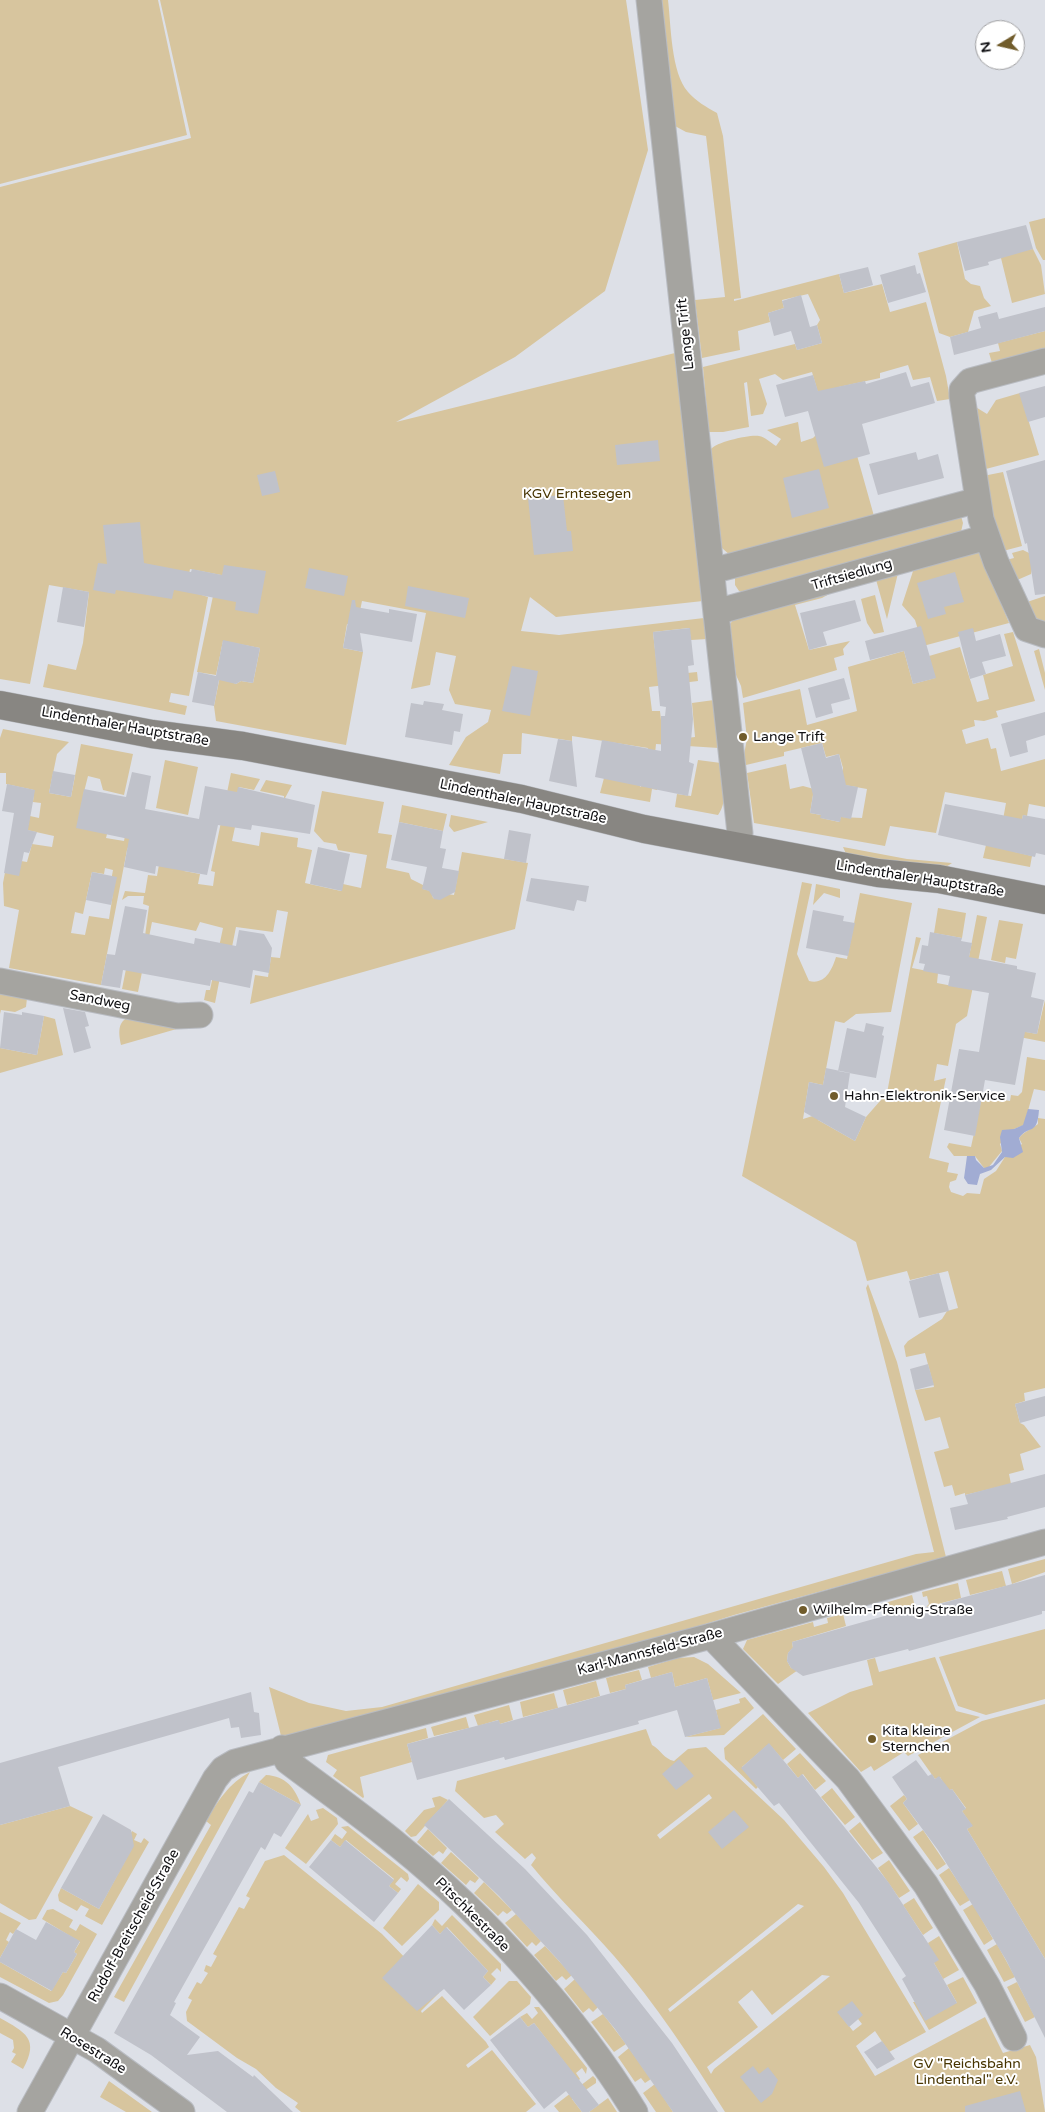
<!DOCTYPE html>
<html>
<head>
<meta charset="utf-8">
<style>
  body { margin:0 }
  #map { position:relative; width:1045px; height:2112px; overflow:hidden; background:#dde0e7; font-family:"Varela Round",sans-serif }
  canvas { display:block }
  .north { position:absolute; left:975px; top:20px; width:50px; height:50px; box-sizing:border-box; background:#fff; border:1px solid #9f9fa1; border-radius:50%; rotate:261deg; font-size:14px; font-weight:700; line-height:20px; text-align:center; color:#101013 }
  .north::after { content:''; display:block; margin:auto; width:18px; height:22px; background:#715c2b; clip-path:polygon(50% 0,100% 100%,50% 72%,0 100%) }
</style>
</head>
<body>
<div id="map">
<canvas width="1045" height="2112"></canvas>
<div class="north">N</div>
</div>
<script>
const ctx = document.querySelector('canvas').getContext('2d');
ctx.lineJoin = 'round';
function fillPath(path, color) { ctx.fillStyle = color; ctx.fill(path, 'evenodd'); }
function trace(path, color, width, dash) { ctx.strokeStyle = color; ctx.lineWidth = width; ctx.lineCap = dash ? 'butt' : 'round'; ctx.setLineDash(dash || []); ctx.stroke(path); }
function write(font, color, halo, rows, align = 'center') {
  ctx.font = font + ' "Varela Round",sans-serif'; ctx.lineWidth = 4; ctx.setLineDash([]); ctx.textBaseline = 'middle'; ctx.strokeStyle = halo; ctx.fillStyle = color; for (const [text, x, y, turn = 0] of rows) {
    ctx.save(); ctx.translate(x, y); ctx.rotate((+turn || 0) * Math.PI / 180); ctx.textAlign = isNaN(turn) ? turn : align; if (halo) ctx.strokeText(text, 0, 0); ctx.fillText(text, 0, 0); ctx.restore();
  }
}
const green = new Path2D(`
  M0 0H158L187 135 0 184Z
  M160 0H626L648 150 605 291 515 357 396 422 675 353 703 601 556 617 530 597 521 631 559 635 704 618 707 639 691 640 689 628 653 632 658 676 697 672 698 681 649 687 652 711H660L662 729 679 739 695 737 692 703 714 700 719 748 656 744 655 754 663 757 657 790 652 789 650 802 600 793 604 778 637 784 641 787 648 748 572 736V741L522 733 521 754H503L500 774 449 765 466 737 488 722 491 710 455 704 449 690 456 656 436 652 430 685 411 689 426 613 362 601 357 626 347 624 343 648 363 652 346 745 216 721 214 706 220 676 236 684 241 681 253 683 260 648 223 641 216 675 197 672 213 596 221 575 190 569 186 590 208 597 189 696 171 693 169 702 187 706 185 715 43 687 48 664 76 670 83 643 89 592 49 585 30 684 0 679V187L191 138Z
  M659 0H668C671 25 671 73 688 92 696 101 706 107 717 113L723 136 741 298 734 299V301L839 274 844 293 882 284 890 312 926 302 946 376 950 399 937 401 930 377 913 380 908 365 880 373V378L839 387 819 396 812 372 783 380 775 374 759 379 767 404 763 414 751 416 747 382 744 383 749 427 723 432H709L703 367 795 344 797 350 822 343 817 325 820 320 808 294 782 300 784 308 768 313 770 322 738 331 740 350 702 358 695 300 725 297 706 136 686 132 675 126Z
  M1045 218V260H1043L1036 248 1029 222Z
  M957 242 965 279 971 284 980 286 984 298 991 306 974 311 968 332 950 337 939 333 918 253Z
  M1033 249 1041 265 1045 294 1012 303 1000 254Z
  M1045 331V349L992 363 989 353 1000 351 998 343Z
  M1020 393 1039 455 982 470 974 406 987 414 996 400Z
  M798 422 801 442 813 438 817 434 849 427 874 516 731 556 722 548 711 449C716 442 751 434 759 436 765 437 771 443 776 446L781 439 767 430Z
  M1003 472 1022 546 1003 551 988 514 983 476Z
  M961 516 963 523 961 532 745 593 739 591 735 585V578Z
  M979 548 1009 623 923 646 915 620 902 605 915 565Z
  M1023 550 1029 553 1033 564 1031 574 1015 581 1006 560 1014 558 1012 553Z
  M899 569 887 619 875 576Z
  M831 593 822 598 795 605 809 650 850 641 843 649 844 655 834 658 837 670 743 698 741 686 736 675 730 624 737 615Z
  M875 595 884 632 874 634 867 623 861 599Z
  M1045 596V622L1029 615 1024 603Z
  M1013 632 1035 701 996 711 998 717 984 721 974 720 975 726 962 730 966 744 988 738 991 749 996 748 1001 771 1045 759V807L1029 804 1027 816 1023 815 1015 852 1032 856 1030 867 983 858 986 845 998 847 1006 803 945 792 936 833 890 826 885 846 754 823 747 773 786 764 790 789 803 786 814 789 810 813 821 815V818L839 822 841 817 862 818 867 789 839 784 843 768 839 754 826 757 822 743 784 752V756L746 765 744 754 747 739 743 703 800 689 807 725 857 711 848 667 904 651 913 684 935 678 929 656 960 647 977 702 989 699 983 675 1013 666 1004 634Z
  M1039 649 1045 673V690L1034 651Z
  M3 729 69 742 57 754 49 793 71 797 81 744 133 754 124 795 103 790 100 779 88 776 83 796 107 834 106 838 124 841 132 800 146 802 127 850 101 985 9 968 19 910 4 906 3 883 7 862 9 859 27 862 32 844 52 847 54 836 27 830 30 816 39 818 41 803 33 802 34 790 6 784V773H0V738ZM105 868 113 870 109 892 113 893 109 919 89 916 85 935 71 933 75 912 83 914 92 872 104 874Z
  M165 760 198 767 188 815 156 808Z
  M698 760 721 763C723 780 729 800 718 815L675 807 677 794 691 796Z
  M231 773 260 779 254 790 239 787 231 827H235L232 841 259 846 261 832 298 838 297 847 312 850 305 883 341 891 343 884 361 888 367 855 338 850 336 844 324 842 314 831 322 791 384 802 378 833 392 835 386 868 409 873 411 879 423 885V889L431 891 433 898 436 899 447 894 454 895 462 852 528 863 515 929 250 1004 255 975 268 977 271 957 280 958 288 912 277 910 273 932 236 927 231 952 225 951 215 1003 204 1000 206 990H210L223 928 200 922 196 931 152 922 138 992 122 989 127 964 143 951 149 906 143 904 144 896H128L122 900 125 891 145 893 148 875 157 876 160 859 185 863 184 871 200 874 198 884 213 886 215 872 211 871Z
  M266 780 292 785 284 800V796L260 791Z
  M402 805 447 814 443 831 399 822Z
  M451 815 488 822 454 832 449 826Z
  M843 847 907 859 952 863 943 869 847 856Z
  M802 882 812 884 797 954 809 981C825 985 832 970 836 957L847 959 860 893 912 903 891 1012 856 1014 844 1023 835 1021 823 1085 809 1082 803 1119 819 1114 818 1120 855 1141 866 1117 887 1093 916 937 921 938 912 968 938 973 937 983 963 988 977 915 987 917 967 1016 956 1024 948 1066 937 1064 934 1081 946 1078 929 1158 949 1163 947 1172 958 1174 956 1180 950 1182 949 1187 951 1192 963 1196 967 1193 980 1194 984 1179 996 1171 1005 1157 1022 1144 1019 1138C1023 1132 1032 1129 1038 1124V1118L1045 1119V1388L1024 1393 1025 1401 1015 1404 1020 1423 1024 1425 1041 1447 1020 1454 1024 1470 1009 1474 1011 1484 965 1495V1493L955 1496 952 1485 944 1487 934 1452 949 1448 940 1417 925 1421 915 1390 934 1387 925 1353 906 1357 904 1346 908 1341 942 1319 947 1311 958 1308 948 1271 910 1280 907 1271 867 1281 856 1242 742 1176Z
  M816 884 840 889V898L824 893 813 905Z
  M938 908 966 913 962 938 934 933Z
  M999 920 1023 924 1016 959 1006 957 1005 963 991 960Z
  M0 993 27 998 26 1007 15 1012 1 1010 0 1014Z
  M1045 1000V1042L1004 1034 1005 1028 1037 1034Z
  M44 1016 55 1019 63 1055 0 1073V1048L37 1055Z
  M127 1018 187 1026 121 1045C119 1035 117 1023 127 1018Z
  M1027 1057 1045 1060V1091L1034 1089 1024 1125 1014 1129 1000 1144 1002 1151 988 1168H984L975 1156H954L947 1147 949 1143 971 1147 982 1096 1010 1101 1011 1095 1018 1096 1022 1092Z
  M868 1284 897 1362 946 1557 734 1615 683 1631 282 1740 269 1687 309 1703 346 1711 382 1707 916 1554 934 1552 866 1288Z
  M1045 1559V1572L1012 1584 1008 1569Z
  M1002 1571 1006 1586 970 1595 966 1580Z
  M958 1583 961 1598 926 1607 929 1604 927 1596 923 1597 922 1592Z
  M912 1595 916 1610 885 1615 883 1608 879 1609 878 1605Z
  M843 1614 846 1626 792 1642 793 1648 788 1653 787 1661 791 1668 798 1670 778 1684 743 1649 747 1640 813 1622 814 1627 828 1623 827 1618Z
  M1045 1629V1699L986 1715 958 1706 939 1657Z
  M694 1657 708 1664 741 1693 713 1700 707 1678 675 1687 672 1672 651 1678 648 1667 678 1658Z
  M935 1657 956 1711 980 1717 908 1756 904 1752 874 1771 871 1766 861 1772 808 1713 850 1692 873 1685 867 1660 875 1658 879 1672Z
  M639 1670 642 1680 625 1685 626 1689 610 1693 606 1678Z
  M596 1681 600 1696 567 1705 563 1690Z
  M554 1693 558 1708 523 1717 520 1702Z
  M745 1697 754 1708 724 1735 685 1737 720 1728 716 1710 740 1703 739 1699Z
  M1045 1704V1959L967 1829 972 1826 962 1811 966 1808 952 1789 948 1791 940 1777 935 1779 918 1755 982 1721Z
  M509 1705 513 1720 500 1724 498 1720 478 1726 474 1715Z
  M763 1714 796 1749 783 1760 769 1744 742 1767 758 1787 756 1789 725 1759 724 1748Z
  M466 1717 469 1728 434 1736 431 1727Z
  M426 1728 428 1738 407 1744 412 1762 360 1777 364 1797 363 1798 333 1776 337 1770 326 1762 328 1755Z
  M646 1729 652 1745C661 1750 664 1759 674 1761L688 1749 706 1747 784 1820 824 1867 843 1893 926 2032 889 2052 875 2031 856 2046 875 2076 985 2017 1003 2053 1030 2045 1036 2057 1045 2112H725C691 2058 656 2004 614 1956 587 1925 557 1897 531 1865L536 1858 532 1853 525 1859 495 1832 504 1824 496 1815 484 1818 455 1791 457 1781ZM709 1794 712 1798 660 1839 657 1835ZM798 1904 804 1906 670 2012 668 2009ZM822 1975 830 1976 714 2069 711 2074 707 2067 758 2027 738 2002 752 1990 772 2015ZM838 2012 858 2019 862 2024 853 2031Z
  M800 1753 826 1781 815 1790 803 1774 798 1778 787 1764Z
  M250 1772 124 2002 114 1997 211 1825 206 1821C218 1801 229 1783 250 1772Z
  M266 1775C286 1776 295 1788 301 1805L259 1782Z
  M832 1788 855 1817 845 1825 821 1797Z
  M904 1795 907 1799 903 1803 918 1824 909 1831 890 1806Z
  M440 1796 448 1800 416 1836 411 1837 405 1831 424 1810 435 1807 432 1798Z
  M70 1806 93 1817 36 1919 29 1920 0 1903V1825Z
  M323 1808 337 1818 338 1824 306 1864 285 1848 308 1814 311 1821 319 1818 316 1810Z
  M860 1822 883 1853 872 1860 849 1831Z
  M348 1826 408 1874 409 1879 407 1882 401 1877 395 1884 401 1889 398 1893 389 1886 394 1879 346 1840 340 1847 331 1840 335 1834 342 1839 347 1832 341 1827Z
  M428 1829 447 1848 443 1854 439 1851 433 1856 417 1842Z
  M923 1830 946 1864 937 1870 913 1837Z
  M132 1831 137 1834 134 1840 141 1843 144 1838 149 1842 102 1925 85 1916 89 1909 81 1905 77 1911 59 1901 58 1895 61 1888 99 1909 133 1846 126 1842Z
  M451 1852 479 1878 475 1883 470 1880 466 1885 441 1863Z
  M284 1855 382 1934 439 1993 421 2011 422 2013 442 1996 486 2042 489 2047 466 2065 468 2068 492 2050 536 2104 526 2112H301L295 2107 298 2103 276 2088 256 2069 237 2058 187 2021 186 2012 192 2000 188 1998 197 1982 201 1984 208 1973 204 1971 206 1965 211 1967 217 1956 213 1954 239 1907 244 1909 250 1898 246 1896 265 1861Z
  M889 1860 910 1891 899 1898 878 1868Z
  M949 1868 970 1900 960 1906 939 1875Z
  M484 1882 512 1910 507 1914 503 1911 498 1916 474 1893Z
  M418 1884 439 1902V1910L402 1946 383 1928Z
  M914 1898 933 1928 923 1935 903 1905Z
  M973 1904 993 1939 984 1945 963 1910Z
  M53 1909 73 1920 69 1927 76 1931 80 1924 97 1934 63 1995 58 2001 49 2003 0 1977V1962L51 1991 63 1972 66 1973 77 1954 74 1952 80 1942 42 1919 47 1910Z
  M0 1912 21 1923 13 1934 10 1932 6 1940 9 1942 0 1958Z
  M516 1914 541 1941 536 1946 532 1942 527 1947 505 1923Z
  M452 1915 501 1964V1972L497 1968 491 1974 496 1979 491 1985 483 1977 488 1971 447 1927 440 1934 432 1925 435 1919 442 1926Z
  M939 1936 959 1970 943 1979 934 1963 928 1943Z
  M997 1944 1015 1977 1004 1982 987 1950Z
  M545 1946 572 1975 566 1980 562 1976 556 1981 534 1955Z
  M963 1977 977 2003 929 2030 913 2002 957 2003 947 1985Z
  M575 1979 598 2007 593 2012 589 2008 583 2013 564 1989Z
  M509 1981H517L531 1997 530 2004 490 2036 473 2017Z
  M1017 1982 1035 2017 1025 2022 1007 1987Z
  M534 2007H539L587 2068 586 2074 582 2068 576 2073 580 2079 573 2086 571 2071 534 2023 528 2027 520 2017 527 2013 532 2019 538 2013Z
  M603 2014 626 2044 614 2052 591 2022Z
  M0 2018C25 2032 40 2039 23 2069L11 2062 16 2054 12 2052 14 2048 13 2040 0 2033Z
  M629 2048 651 2079 645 2083 641 2078 635 2082 618 2057Z
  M593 2076 596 2079V2083L572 2099 582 2112H559L554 2106Z
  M109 2081 152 2112H126L100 2097Z
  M655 2084 673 2112H656L643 2093Z
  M608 2098 617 2112H589Z`);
const water = new Path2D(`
  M1028 1109 1039 1110C1037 1137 1029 1124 1019 1138L1023 1152 1013 1158 1005 1157 991 1170 980 1174 977 1185 968 1184 964 1178 967 1156H975L976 1160 984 1168 993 1165 1002 1152 1000 1137 1002 1130 1014 1129 1023 1125Z`);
const building = new Path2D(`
  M1026 225 1033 249 988 262 989 265 965 271 957 242Z
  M915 265 917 274 920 273 926 292 888 303 880 275Z
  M868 267 873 285 844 293 839 274Z
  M801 295 810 327 817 325 822 343 797 350 791 331 774 336 768 313 784 308 782 301Z
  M1045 307V331L954 355 950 337 981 328 978 317 997 312 999 319Z
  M906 372 911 387 929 382 935 403 862 424 870 454 824 467 808 411 785 417 776 385 813 375 818 391 865 381 866 384Z
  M1045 386V417L1028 422 1019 393Z
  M658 440 660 461 617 465 615 445Z
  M916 452 918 460 938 454 944 478 878 495 869 464Z
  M1045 460V594L1035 595 1027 543 1025 544 1006 471Z
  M819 469 829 508 792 518 783 478Z
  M275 471 280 492 262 496 257 475Z
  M563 495 567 531H571L573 551 534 555 528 498Z
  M140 522 144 563 191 572 192 569 222 575 224 565 266 571 258 614 235 610 236 602 174 590 172 599 116 590 115 594 93 590 98 563 107 564 103 525Z
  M309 568 348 576 344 596 305 588Z
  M955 572 964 602 944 607 946 614 928 619 917 583Z
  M408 586 469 598 465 618 405 606Z
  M63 587 89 592 84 627 57 622Z
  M352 600H355L356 607 389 613V609L417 614 412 642 360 633 363 652 343 648Z
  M855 600 861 621 823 632 827 645 809 650 800 613Z
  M921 626 936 678 913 684 904 651 870 660 865 641Z
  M690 628 694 665 688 666 693 719 689 762 694 764 688 796 595 777 602 740 661 751V716H665L666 707 660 706 653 632Z
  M973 628 976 641 1000 634 1006 656 982 662 986 674 970 679 958 632Z
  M223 640 260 648 253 683 241 681 236 684 219 680 214 706 192 702 198 672 216 676Z
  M512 666 538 671 530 716 502 711Z
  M844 678 850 699 831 704 833 713 816 718 808 688Z
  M424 701 444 704 442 710 463 714 460 732 454 731 452 745 405 737 411 703 423 705Z
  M1045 712V735L1026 741 1028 752 1010 757 1001 724Z
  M558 739 572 741 577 787 549 781Z
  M822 743 826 758 839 754 846 785 858 787 851 819 841 817 840 822 820 818 821 815 810 813 813 795 801 748Z
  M53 771 75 775 71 797 49 793Z
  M132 772 151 776 145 809 199 819 205 786 237 792 238 787 315 805 310 834 252 825 251 830 218 825 207 875 156 866 155 874 124 867 129 839 76 828 84 789 126 797Z
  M7 784 35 790 28 830 37 832 29 853 24 852 19 876 4 873 14 813 2 811Z
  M945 804 1022 819 1023 815 1045 819V855L1036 853 1035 857 938 835Z
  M399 822 443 831 440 848 446 849 442 868 459 871 455 892 440 900 434 899 429 891 422 889 427 867 391 860Z
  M509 830 531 834 526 863 504 859Z
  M318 847 350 854 342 891 310 884Z
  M92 872 117 877 111 905 86 900Z
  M531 878 589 886 586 902 577 900 574 911 526 901Z
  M125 906 147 910 143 933 194 944 195 938 236 946 239 930 264 934 272 948 269 973 253 970 250 988 211 980 210 986 123 970 120 988 101 985 107 954 115 955Z
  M813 910 844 916 843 921 855 923 848 956 806 948Z
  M930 932 962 938 961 941 972 943 969 957 1017 966V969L1036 973 1031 997 1044 1000 1037 1034 1025 1032 1015 1085 985 1080 975 1136 944 1130 959 1049 979 1052 989 993 948 986 950 976 923 971 925 964 919 963 922 945 928 946Z
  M63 1008 85 1012 89 1026 85 1027 91 1048 74 1053Z
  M4 1012 22 1015V1012L44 1016 37 1055 0 1048Z
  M866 1023 884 1027 882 1035 884 1036 876 1078 838 1071 847 1028 864 1032Z
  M826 1068 850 1073 845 1107 866 1117 855 1141 804 1112 809 1082 823 1085Z
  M939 1273 949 1311 919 1318 909 1281Z
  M928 1364 934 1385 915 1390 910 1369Z
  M1045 1396V1416L1020 1423 1015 1404Z
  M1045 1474V1507L1007 1517 1008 1519 955 1530 950 1508 968 1504 965 1495Z
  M1045 1575V1611H1042V1614L909 1651 908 1649 803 1676 791 1668 787 1661 788 1653 793 1647 792 1642 902 1611 903 1614Z
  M672 1672 675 1687 707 1678 721 1728 685 1737 677 1710 638 1721 639 1724 505 1760 504 1757 417 1780 407 1744 499 1720 500 1724 626 1689 625 1685Z
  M251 1692 254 1712 259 1713 261 1735 241 1738 239 1727 231 1728 229 1718 58 1767 70 1806 0 1825V1763Z
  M769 1743 798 1778 802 1774 889 1883 939 1960 934 1963 957 2003 925 2021 902 1979 906 1976 859 1903 779 1803 774 1806 741 1768Z
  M679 1759 694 1776 676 1790 662 1774Z
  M916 1760 928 1776 932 1774 935 1779 939 1776 950 1790 952 1789 966 1809 962 1811 973 1826 967 1829 1045 1959V2038L1006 1960 983 1922 938 1850 903 1803 907 1799 892 1777Z
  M259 1782 301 1805 281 1837 274 1833 265 1850 261 1847 174 2002 176 2003 170 2015 200 2037 187 2055 218 2051 253 2077 254 2075 293 2112H227L151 2055 114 2033 249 1791 253 1793Z
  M449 1799 525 1869 587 1935 672 2043 718 2112H673L615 2029 559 1961 499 1896 424 1825Z
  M734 1810 749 1827 722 1849 708 1832Z
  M103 1814 131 1830 134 1846 99 1909 61 1888Z
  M331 1840 340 1847 345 1840 394 1880 389 1886 398 1893 374 1922 309 1867Z
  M46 1922 80 1941 74 1952 77 1954 66 1973 63 1972 52 1991 0 1962V1958L16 1929 36 1940Z
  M432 1925 440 1934 446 1927 488 1971 483 1977 491 1985 464 2010 444 1989 417 2011 382 1978Z
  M852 2001 863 2015 849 2027 837 2012Z
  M520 2017 528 2027 534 2023 599 2105 589 2112H582L566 2091 544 2109 490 2040Z
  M882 2041 895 2059 877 2069 864 2052Z
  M753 2066 759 2074 768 2067 778 2080 772 2094 761 2103 740 2077Z
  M1020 2091 1026 2112H965V2106Z`);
const street = new Path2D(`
  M649 0 740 833 738 846
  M1045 361 970 381 962 390V396L981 519 996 562 1027 629 1045 635
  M712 571 978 500
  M716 612 987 537
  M0 981 177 1016 200 1015
  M711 1636 848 1779 926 1885 987 1985 1014 2038
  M282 1748 287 1761C324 1789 363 1816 399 1846 487 1917 576 2016 635 2112
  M0 1996 97 2050 182 2112
  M30 2112 215 1779 223 1769 235 1762 711 1636 1045 1542`);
const secondary = new Path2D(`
  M0 705 152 734 243 746 522 799 644 829 878 873 939 879 1045 900`);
const markers = [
  [743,737,5,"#715c2b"],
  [834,1096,5,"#715c2b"],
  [803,1610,5,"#715c2b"],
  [872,1739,5,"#715c2b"]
];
const streetNames = [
  ["Lange Trift",686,334,-96],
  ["Triftsiedlung",852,575,-16],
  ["Lindenthaler Hauptstraße",125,727,10],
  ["Lindenthaler Hauptstraße",523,802,12],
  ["Lindenthaler Hauptstraße",920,879,9],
  ["Sandweg",100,1001,11],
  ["Karl-Mannsfeld-Straße",650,1652,-15],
  ["Pitschkestraße",472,1915,45],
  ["Rudolf-Breitscheid-Straße",134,1926,-61],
  ["Rosestraße",93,2051,32]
];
const parkNames = [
  ["KGV Erntesegen",577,494],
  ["GV \"Reichsbahn",967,2064],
  ["Lindenthal\" e.V.",967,2080]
];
const poiNames = [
  ["Lange Trift",753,737],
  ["Hahn-Elektronik-Service",844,1096],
  ["Wilhelm-Pfennig-Straße",813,1610],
  ["Kita kleine",882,1731],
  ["Sternchen",882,1747]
];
fillPath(green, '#d7c59e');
fillPath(water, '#a1acd3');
fillPath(building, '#c0c2ca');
trace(street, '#b8bbc1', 27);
trace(secondary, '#b8bbc1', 29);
trace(street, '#a5a4a0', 25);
trace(secondary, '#888682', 28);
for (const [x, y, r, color] of markers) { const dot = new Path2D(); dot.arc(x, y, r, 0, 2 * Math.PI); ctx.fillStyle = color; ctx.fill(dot); trace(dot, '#fff', 2); }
write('14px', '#101013', '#fff', streetNames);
write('14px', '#473400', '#fff', parkNames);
write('14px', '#101013', '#fff', poiNames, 'left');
</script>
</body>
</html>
